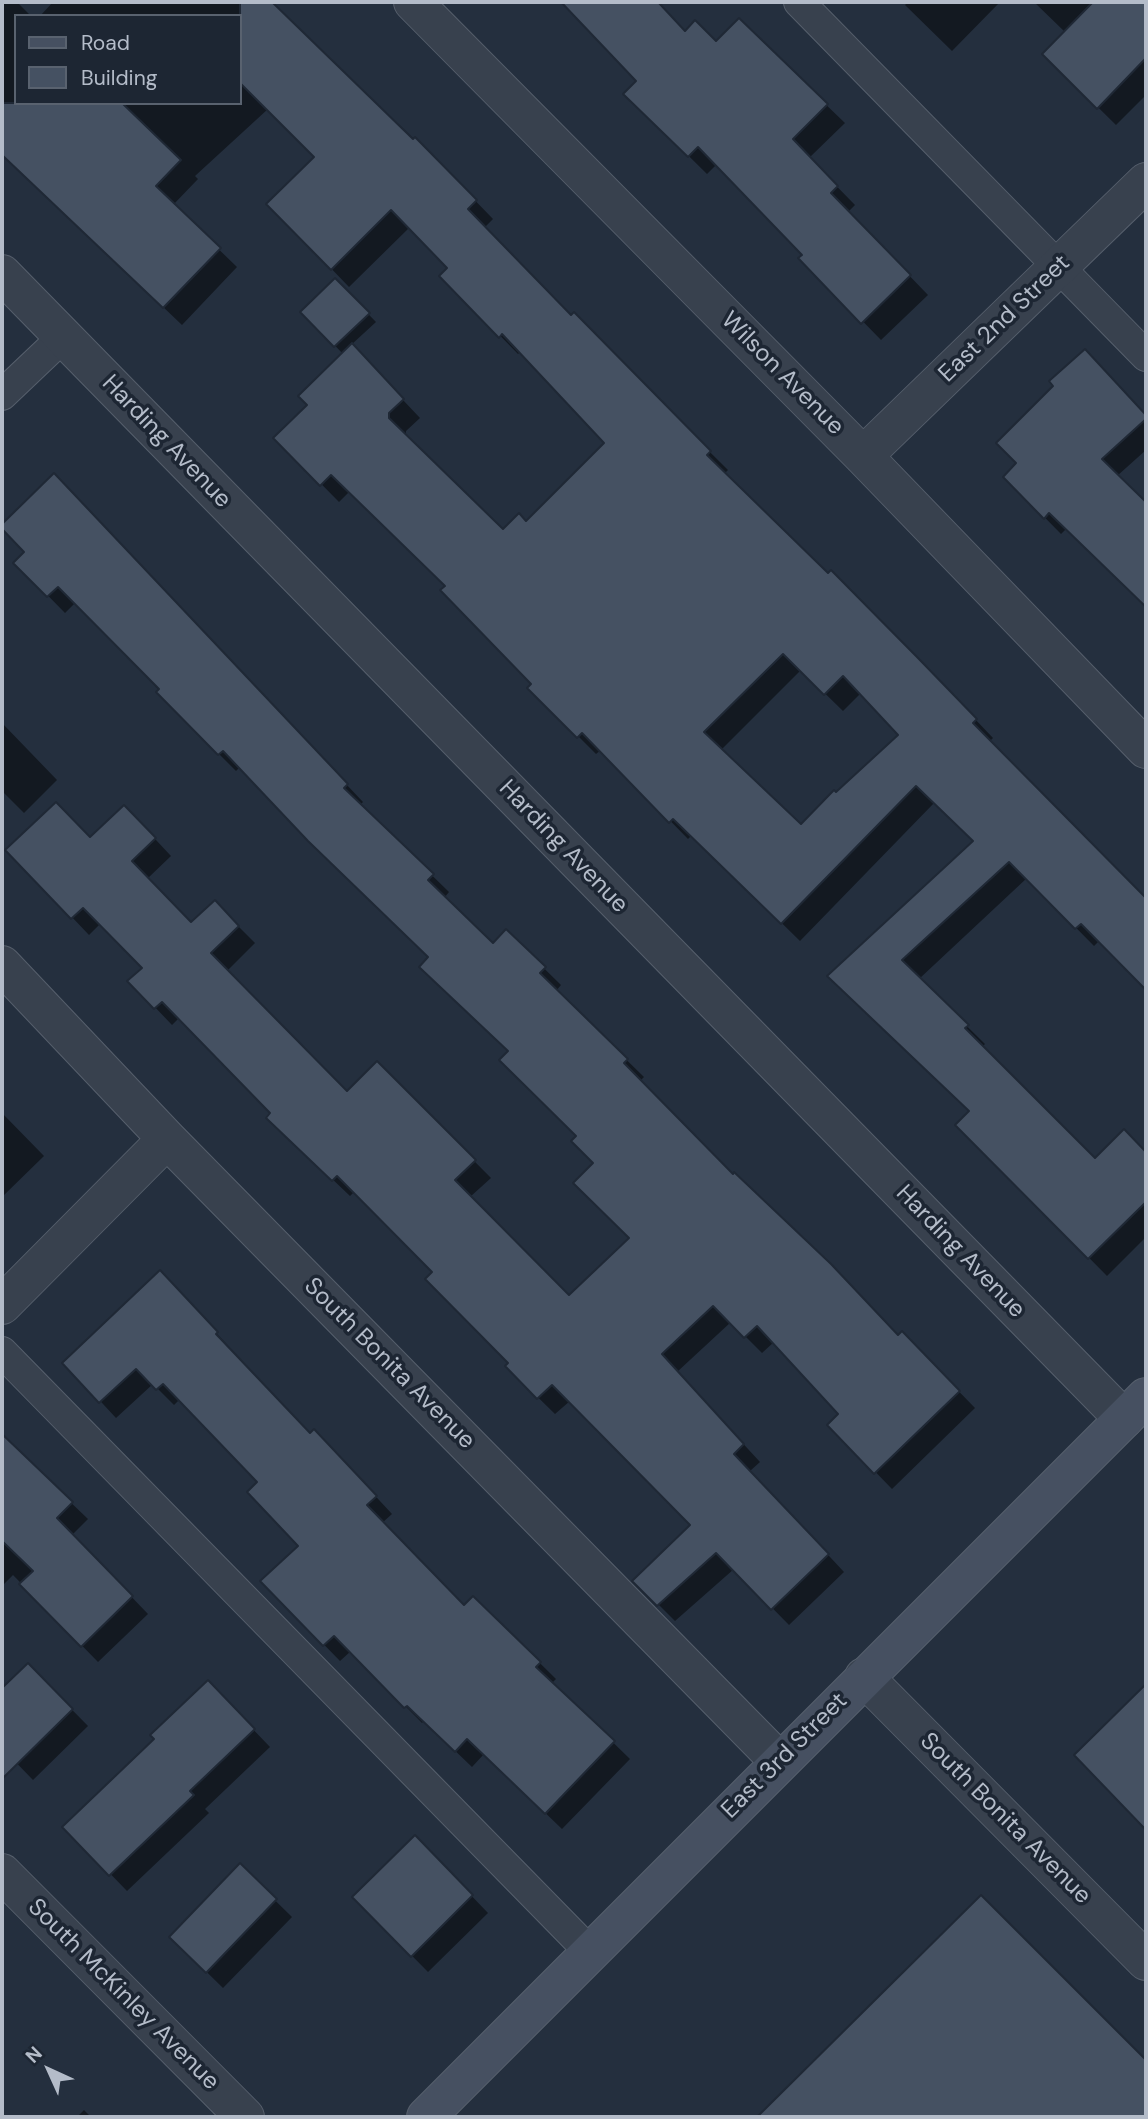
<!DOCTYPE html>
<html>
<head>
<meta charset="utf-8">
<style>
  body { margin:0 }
  #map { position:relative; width:1148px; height:2119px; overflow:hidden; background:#242f3e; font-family:"DM Sans",sans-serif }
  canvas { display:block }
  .frame { position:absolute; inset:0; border:4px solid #b4bcc9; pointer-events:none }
  .legend { position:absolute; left:14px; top:14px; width:228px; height:91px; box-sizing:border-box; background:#1d2633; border:2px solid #59626f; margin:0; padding:9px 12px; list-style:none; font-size:21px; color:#b4bcc9 }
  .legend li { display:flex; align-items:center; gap:14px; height:35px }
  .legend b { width:35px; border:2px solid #59626f }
  .north { position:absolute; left:14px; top:2035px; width:70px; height:70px; -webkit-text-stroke:5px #1d2633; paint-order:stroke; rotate:315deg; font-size:19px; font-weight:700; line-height:28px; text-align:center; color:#b4bcc9 }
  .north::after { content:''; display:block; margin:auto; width:24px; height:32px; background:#b4bcc9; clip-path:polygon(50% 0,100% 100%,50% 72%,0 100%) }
</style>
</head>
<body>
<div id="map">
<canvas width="1148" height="2119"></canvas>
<div class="frame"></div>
<ul class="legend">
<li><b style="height:9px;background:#465061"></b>Road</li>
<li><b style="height:19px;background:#455162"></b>Building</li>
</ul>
<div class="north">N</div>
</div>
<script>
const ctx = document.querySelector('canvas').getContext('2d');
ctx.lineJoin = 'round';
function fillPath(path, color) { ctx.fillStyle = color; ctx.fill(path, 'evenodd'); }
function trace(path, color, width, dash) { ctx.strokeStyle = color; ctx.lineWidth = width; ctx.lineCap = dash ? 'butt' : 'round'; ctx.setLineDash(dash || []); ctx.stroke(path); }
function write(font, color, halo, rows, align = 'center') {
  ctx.font = font + ' "DM Sans",sans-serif'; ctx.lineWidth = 7; ctx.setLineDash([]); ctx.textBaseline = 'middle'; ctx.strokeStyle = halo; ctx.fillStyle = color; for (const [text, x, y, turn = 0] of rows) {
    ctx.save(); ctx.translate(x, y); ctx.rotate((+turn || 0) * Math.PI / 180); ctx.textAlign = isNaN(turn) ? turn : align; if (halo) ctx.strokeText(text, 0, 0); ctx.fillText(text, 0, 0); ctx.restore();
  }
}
const shadow = new Path2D(`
  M2 2H17L31 16H16V103H240V16H40L53 2H270L433 157 493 219 484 228 728 470 724 474 935 677 993 738 989 742 1146 900V988L1100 940 1094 946 1027 878 919 979 985 1044 982 1047 1095 1160 1124 1132 1146 1154V1237L1107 1276 958 1125 971 1111 847 993 975 841 935 802 800 941 692 835 688 839 601 750 596 754 530 688 534 684 447 586 350 491 339 502 276 438 310 405 343 354 303 312 335 280 376 322 351 345 420 418 406 431V437L503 531 526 523 606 443 521 351 518 354 442 276 449 269 410 227 349 287 269 204 316 157 268 109 195 176 198 179 173 205 237 267 182 325 33 183 2 149ZM801 670 843 711 861 693 901 735 801 826 721 750Z
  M564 2H657L685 33 717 43 739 21 845 123 809 158 855 205 848 212 928 295 881 340 801 258 804 255 717 164 707 174 626 94 639 81Z
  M908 2H1000L952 51 905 5Z
  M1034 2H1142L1146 6V95L1116 125 1044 54 1065 32Z
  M1101 367 1146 416V450L1117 476 1146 504V605L1067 528 1061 534 1005 477Z
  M54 475 363 802 360 805 449 892 444 898 493 945 506 931 561 985 556 991 644 1077 640 1081 733 1176 898 1337 902 1333 975 1408 892 1489 830 1425 841 1414 774 1342 762 1353 731 1322 677 1372 760 1462 750 1471 844 1572 789 1625 734 1569 675 1621 635 1581 692 1525 570 1401 555 1414 507 1367 511 1363 434 1272 355 1191 350 1196 285 1134 273 1113 179 1018 172 1025 130 981 144 968 101 923 89 935 8 850 91 840 141 824 171 856 147 879 191 924 215 903 255 943 227 971 347 1094 377 1063 491 1178 470 1197 569 1297 632 1238 595 1163 579 1137 430 958 240 767 236 771 219 754 76 602 65 613 16 563 26 552 2 526Z
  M2 723 57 780 24 813 2 791Z
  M2 1113 44 1156 2 1197Z
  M176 1289 310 1435 330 1447 392 1514 382 1523 465 1608 474 1598 556 1679 552 1683 630 1759 562 1829 484 1754 472 1767 424 1721 422 1723 351 1651 340 1661 262 1581 300 1546 260 1482 180 1399 174 1405 153 1384 116 1418 65 1363Z
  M16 1450 88 1519 72 1535 148 1614 98 1662 13 1575 2 1586V1466Z
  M28 1665 88 1726 33 1780 2 1748V1690Z
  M1146 1687V1827L1076 1755Z
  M224 1699 270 1747 205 1809 209 1813 127 1891 65 1827 157 1739Z
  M415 1837 488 1913 428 1972 354 1897Z
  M240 1866 292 1917 223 1988 171 1937Z
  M981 1897 1146 2063V2117H760Z
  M84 2110 91 2117H77Z`);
const building = new Path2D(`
  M240 2H272L413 139 415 137 477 200 468 209 571 315 574 312 711 451 707 455 828 573 831 570 917 657 977 719 973 723 1146 898V990L1081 924 1075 929 1009 862 902 960 969 1025 965 1028 1095 1158 1124 1129 1146 1152V1202L1088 1259 955 1125 969 1111 827 976 973 841 916 786 781 924 673 819 669 823 582 733 577 738 527 688 531 684 440 590 445 586 331 475 320 486 273 438 307 405 298 396 352 343 404 399 389 413V418L503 529 519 513 526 521 604 443 502 334 499 338 439 276 447 268 391 210 331 270 266 204 314 157 240 83ZM783 654 824 695 843 676 898 735 836 792 834 790 801 824 704 732Z
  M561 2H658L685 31 695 20 716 41 739 18 828 104 793 139 838 186 831 193 911 275 861 324 798 258 802 255 698 147 688 157 623 94 636 81Z
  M1093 2H1146V58L1097 109 1042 54Z
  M2 103H122L181 160 156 186 221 248 163 308 2 155Z
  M335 278 370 313 334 347 300 312Z
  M1085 349 1146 415V419L1102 459 1146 502V607L1049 513 1044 519 1003 477 1016 463 996 443 1053 386 1049 381Z
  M54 473 348 784 344 788 434 874 428 880 493 943 506 929 546 967 540 973 628 1059 624 1063 733 1174 734 1172 831 1264 898 1335 902 1331 960 1391 874 1474 827 1425 838 1414 757 1326 744 1338 713 1306 662 1354 744 1444 734 1454 829 1554 771 1610 716 1553 657 1606 632 1581 690 1525 552 1385 537 1399 505 1366 508 1363 425 1279 432 1272 337 1176 332 1181 266 1118 270 1113 162 1002 154 1009 127 981 142 968 83 908 71 919 5 850 56 802 90 837 124 805 156 838 132 861 191 922 215 900 239 926 211 953 347 1091 377 1061 476 1160 455 1180 569 1295 629 1238 573 1183 593 1163 571 1141 576 1136 499 1060 508 1051 419 967 428 957 308 841 223 751 218 755 156 692 159 689 58 587 47 597 13 563 24 552 2 529V524Z
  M160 1270 218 1332 216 1334 310 1433 314 1429 377 1496 367 1505 464 1605 473 1596 541 1662 536 1667 615 1741 545 1814 467 1739 455 1752 407 1706 404 1708 334 1636 323 1646 260 1581 298 1546 247 1492 257 1482 163 1384 156 1390 136 1369 99 1403 62 1363Z
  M2 1434 73 1502 57 1518 133 1596 81 1647 19 1584 33 1571 2 1541Z
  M28 1663 73 1709 2 1779V1688Z
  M208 1680 255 1729 190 1791 194 1795 109 1876 62 1827 154 1739 150 1735Z
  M1146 1684V1830L1074 1755Z
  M415 1835 473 1895 411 1957 352 1897Z
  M240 1863 277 1899 206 1973 169 1937Z
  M981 1895 1146 2060V2117H757Z`);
const lane = new Path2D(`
  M799 2 1146 356
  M2 395 63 337
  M2 1352 589 1951`);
const street = new Path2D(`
  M413 2 863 456 1146 749
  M2 274 1124 1419
  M863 456 1146 182
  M2 965 167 1139 779 1761
  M2 1305 167 1139
  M864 1677 1146 1961
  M2 1873 245 2117`);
const secondary = new Path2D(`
  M426 2117 1146 1397`);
const streetNames = [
  ["East 2nd Street",1005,319,-44],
  ["Wilson Avenue",782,374,45],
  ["Harding Avenue",166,442,46],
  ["Harding Avenue",563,847,46],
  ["Harding Avenue",960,1252,46],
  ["South Bonita Avenue",389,1364,45],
  ["East 3rd Street",785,1756,-45],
  ["South Bonita Avenue",1005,1819,45],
  ["South McKinley Avenue",123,1995,45]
];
fillPath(shadow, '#0007');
fillPath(building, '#455162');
trace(building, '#1f2835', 2);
trace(lane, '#565f6c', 32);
trace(street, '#565f6c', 40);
trace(secondary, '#565f6c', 40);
trace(lane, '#38414e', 30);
trace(street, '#38414e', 38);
trace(secondary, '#465061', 38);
write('24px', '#b4bcc9', '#1d2633', streetNames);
</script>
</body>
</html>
